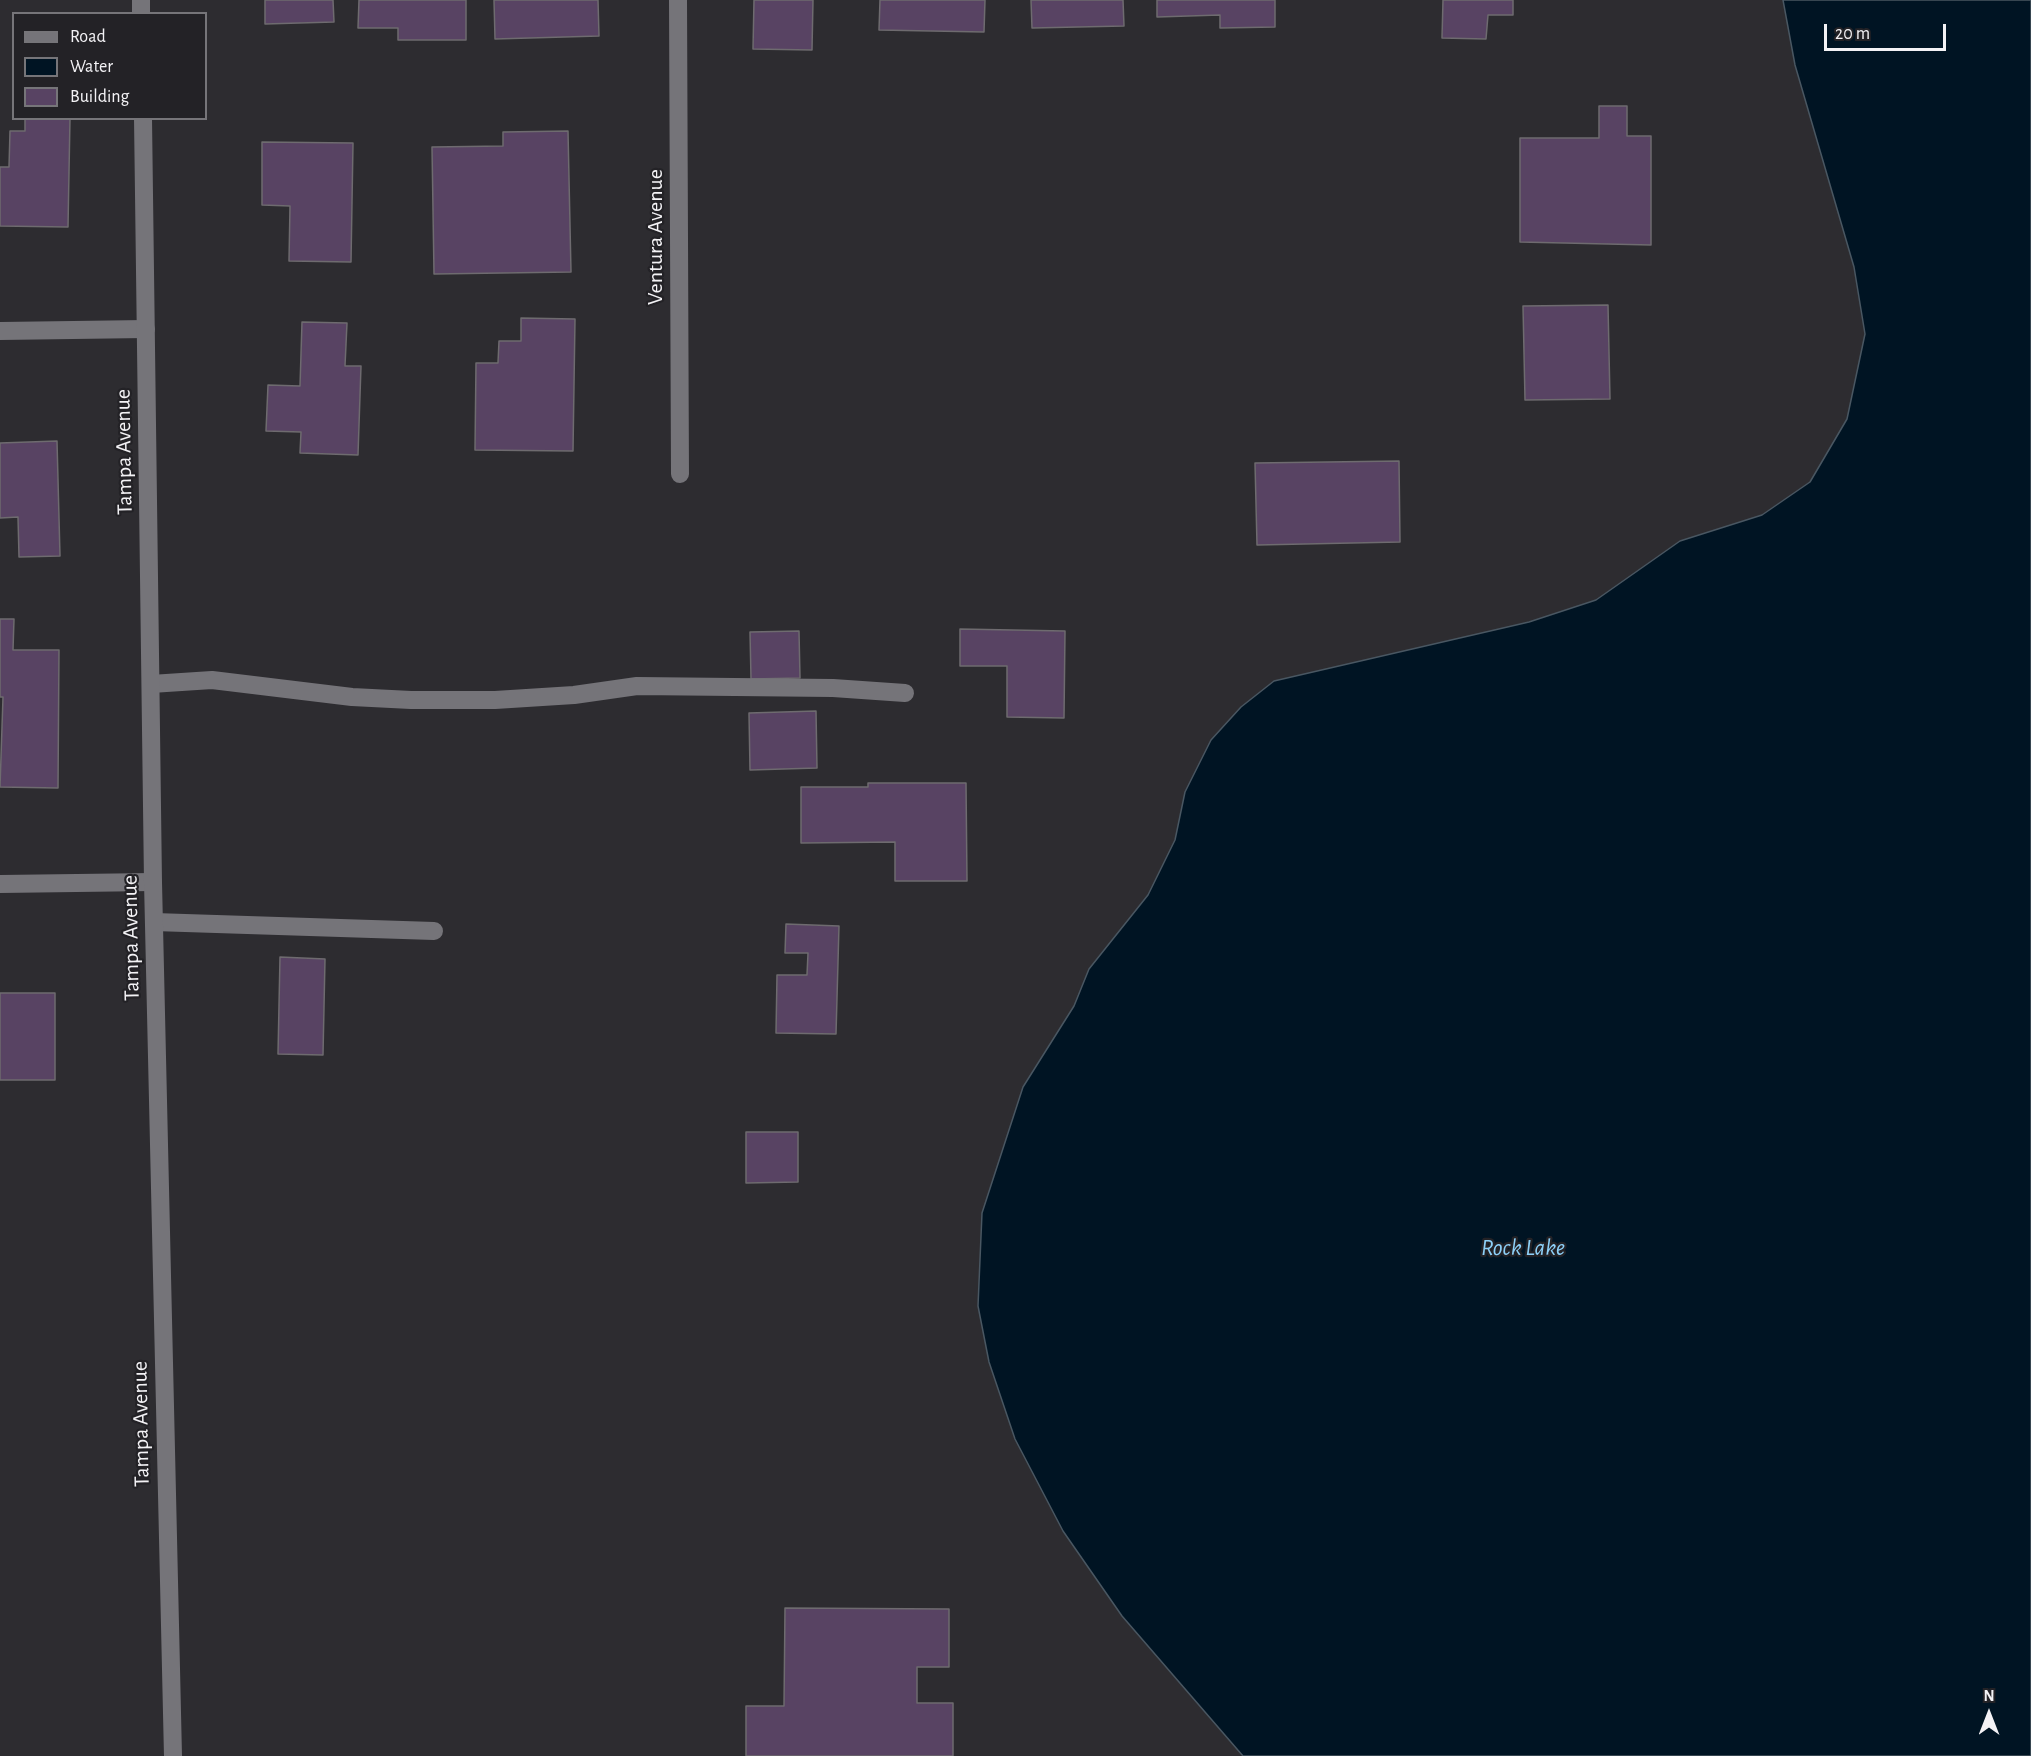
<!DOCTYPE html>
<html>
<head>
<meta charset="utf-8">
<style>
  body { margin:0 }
  #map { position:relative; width:2031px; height:1756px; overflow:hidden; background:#2d2c30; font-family:"Alegreya Sans",sans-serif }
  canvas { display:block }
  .legend { position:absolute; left:12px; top:12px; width:195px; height:108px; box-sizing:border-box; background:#232226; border:2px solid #767579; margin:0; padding:8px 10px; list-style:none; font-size:18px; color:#f3f2f5 }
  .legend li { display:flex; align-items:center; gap:12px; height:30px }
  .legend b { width:30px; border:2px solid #767579 }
  .north { position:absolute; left:1959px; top:1684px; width:60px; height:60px; -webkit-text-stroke:4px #232226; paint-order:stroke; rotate:0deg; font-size:16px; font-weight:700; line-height:24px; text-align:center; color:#f3f2f5 }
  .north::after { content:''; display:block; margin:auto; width:21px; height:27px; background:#f3f2f5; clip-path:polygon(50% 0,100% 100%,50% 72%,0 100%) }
  .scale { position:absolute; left:1824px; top:24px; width:122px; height:27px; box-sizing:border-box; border:3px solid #f3f2f5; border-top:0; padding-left:8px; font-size:18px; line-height:21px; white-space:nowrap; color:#f3f2f5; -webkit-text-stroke:4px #232226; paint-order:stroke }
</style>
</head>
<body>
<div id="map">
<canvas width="2031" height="1756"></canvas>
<ul class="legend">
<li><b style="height:8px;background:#757479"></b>Road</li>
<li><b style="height:16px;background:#001423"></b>Water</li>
<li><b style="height:16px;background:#584363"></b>Building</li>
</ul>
<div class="north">N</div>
<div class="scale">20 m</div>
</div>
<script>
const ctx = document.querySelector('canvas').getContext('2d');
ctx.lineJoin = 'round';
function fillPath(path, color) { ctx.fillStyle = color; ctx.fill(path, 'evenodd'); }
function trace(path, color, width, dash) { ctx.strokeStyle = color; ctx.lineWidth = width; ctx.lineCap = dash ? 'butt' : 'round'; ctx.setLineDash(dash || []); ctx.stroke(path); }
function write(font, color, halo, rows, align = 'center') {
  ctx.font = font + ' "Alegreya Sans",sans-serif'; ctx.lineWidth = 4.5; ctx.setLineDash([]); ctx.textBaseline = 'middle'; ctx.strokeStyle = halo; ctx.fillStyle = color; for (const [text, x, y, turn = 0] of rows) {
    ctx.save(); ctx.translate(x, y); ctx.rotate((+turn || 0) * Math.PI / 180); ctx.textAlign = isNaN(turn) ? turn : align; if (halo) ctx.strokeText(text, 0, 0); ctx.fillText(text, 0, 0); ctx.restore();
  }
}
const water = new Path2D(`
  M1783 0H2031V1756H1243L1122 1616 1063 1531 1015 1439 989 1362 978 1306 982 1213 1023 1087 1074 1006 1089 969 1148 895 1175 840 1185 792 1211 740 1241 707 1274 681 1529 622 1596 600 1680 541 1762 515 1810 482 1847 419 1865 334 1854 267 1795 65Z`);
const building = new Path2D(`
  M265 0H333L334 22 265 24Z
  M359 0H466V40H398V28H358Z
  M494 0H598L599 36 495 39Z
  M754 0H813L812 50 753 49Z
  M880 0H985L984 32 879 30Z
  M1031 0H1123L1124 26 1032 28Z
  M1157 0H1275V27L1220 28V15L1157 17Z
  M1443 0H1513V15H1488L1486 39 1442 38Z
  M1599 106H1627V136H1651V245L1520 242V138H1599Z
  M25 118H70L68 227 0 226V167H9L10 131H25Z
  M568 131 571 272 434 274 432 147 503 146V132Z
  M262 142 353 143 351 262 289 261 290 206 262 205Z
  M1608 305 1610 399 1525 400 1523 306Z
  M521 318 575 319 573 451 475 450 476 363H498L499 341H521Z
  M302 322 347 323 345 366H361L358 455 300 453 301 432 266 431 268 385 300 386Z
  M57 441 60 556 19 557 18 517 0 518V443Z
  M1399 461 1400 542 1257 545 1255 463Z
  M0 619H14L13 650H59L58 788 0 787 3 697H0Z
  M960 629 1065 631 1064 718 1007 717V666H960Z
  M799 631 800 678 751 679 750 632Z
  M816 711 817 768 750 770 749 713Z
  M868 783H966L967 881H895V842L801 843V787H868Z
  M786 924 839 926 836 1034 776 1033 777 975H807L808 953H785Z
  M280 957 325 959 323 1055 278 1054Z
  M0 993H55V1080H0Z
  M746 1132H798V1182L746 1183Z
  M785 1608 949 1609V1667H917V1703H953V1756H746V1706H784Z`);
const service = new Path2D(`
  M151 684 212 680 352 697 411 700H495L574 695 637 686 833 688 905 693
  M154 922 434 931`);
const minor = new Path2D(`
  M678 0 680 474
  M0 331 146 329
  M0 884 153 882`);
const tertiary = new Path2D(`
  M141 0V14
  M143 118 153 882 173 1756`);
const streetNames = [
  ["Ventura Avenue",655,237,-90],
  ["Tampa Avenue",124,452,-91],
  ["Tampa Avenue",131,938,-91],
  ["Tampa Avenue",141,1424,-91]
];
const waterNames = [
  ["Rock Lake",1523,1248]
];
fillPath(water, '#001423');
trace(water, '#495762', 1.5);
fillPath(building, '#584363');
trace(building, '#6e6b6f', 1.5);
trace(service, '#757479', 18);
trace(minor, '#757479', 18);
trace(tertiary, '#757479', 18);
write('22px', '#f3f2f5', '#232226', streetNames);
write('italic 24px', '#8dd0f8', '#232226', waterNames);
</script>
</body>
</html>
